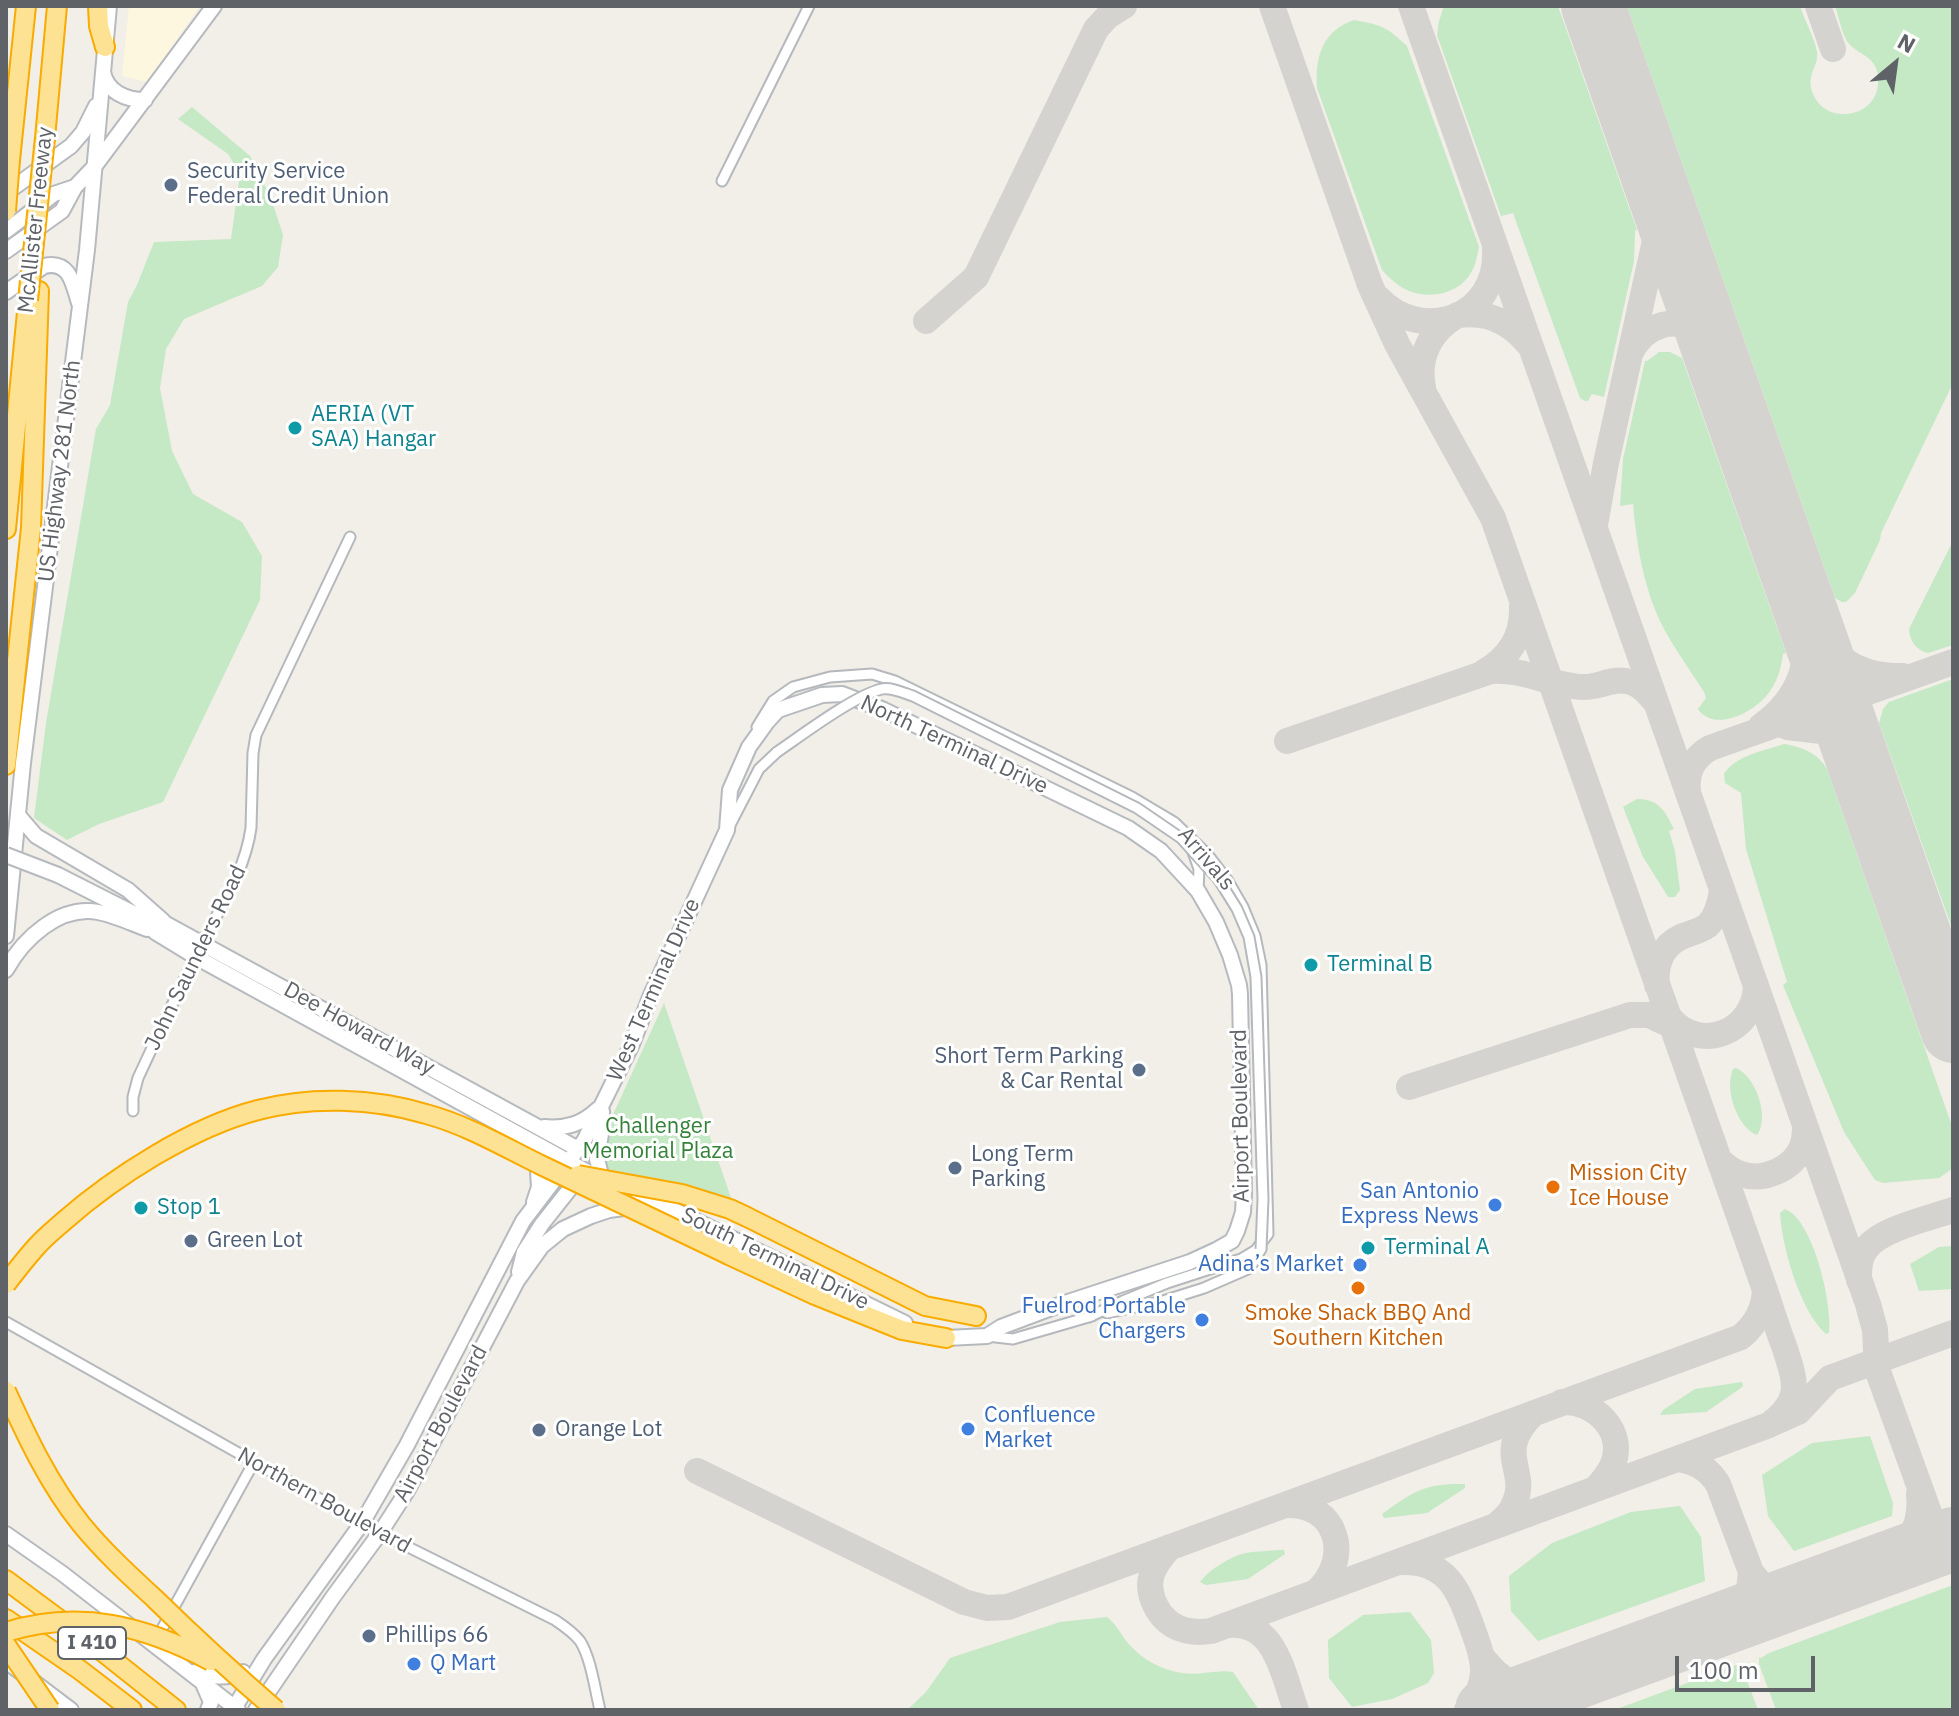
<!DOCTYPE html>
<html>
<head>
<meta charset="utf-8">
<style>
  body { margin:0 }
  #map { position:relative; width:1959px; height:1716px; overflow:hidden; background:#f1efe8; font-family:"IBM Plex Sans",sans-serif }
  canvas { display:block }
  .frame { position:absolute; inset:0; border:8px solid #5f6368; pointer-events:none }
  .north { position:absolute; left:1855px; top:24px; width:80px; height:80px; -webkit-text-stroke:6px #fff; paint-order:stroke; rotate:29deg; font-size:22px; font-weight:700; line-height:32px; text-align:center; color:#5f6368 }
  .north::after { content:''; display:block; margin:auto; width:28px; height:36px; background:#5f6368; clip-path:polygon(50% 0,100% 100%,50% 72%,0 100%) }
  .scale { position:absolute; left:1675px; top:1656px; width:140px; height:36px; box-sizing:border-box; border:4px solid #5f6368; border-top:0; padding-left:10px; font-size:24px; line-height:28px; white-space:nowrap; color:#5f6368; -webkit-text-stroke:6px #fff; paint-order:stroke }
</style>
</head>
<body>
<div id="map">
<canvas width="1959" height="1716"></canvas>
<div class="frame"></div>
<div class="north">N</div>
<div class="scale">100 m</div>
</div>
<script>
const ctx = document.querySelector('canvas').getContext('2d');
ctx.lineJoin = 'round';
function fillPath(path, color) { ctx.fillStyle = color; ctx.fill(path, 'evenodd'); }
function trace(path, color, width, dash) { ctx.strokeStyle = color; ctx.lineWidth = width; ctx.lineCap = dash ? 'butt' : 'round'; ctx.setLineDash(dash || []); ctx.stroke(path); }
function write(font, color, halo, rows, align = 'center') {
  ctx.font = font + ' "IBM Plex Sans",sans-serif'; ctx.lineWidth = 6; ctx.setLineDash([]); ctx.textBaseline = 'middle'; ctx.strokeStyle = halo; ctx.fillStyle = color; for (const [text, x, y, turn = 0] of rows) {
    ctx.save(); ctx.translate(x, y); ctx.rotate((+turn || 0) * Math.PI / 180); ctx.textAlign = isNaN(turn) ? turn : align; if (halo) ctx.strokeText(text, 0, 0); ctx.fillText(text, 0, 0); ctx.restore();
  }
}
const commercial = new Path2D(`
  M129 6H200L147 82 122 76Z`);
const green = new Path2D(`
  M1444 6H1558L1637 230 1635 231 1634 261 1604 397 1592 394 1588 401H1585L1580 398 1513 213 1501 216 1437 35 1439 21Z
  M1627 6H1800C1805 21 1814 37 1817 52 1819 67 1805 75 1813 94 1826 126 1877 118 1878 83 1880 54 1856 56 1847 41 1841 31 1839 17 1835 6H1953V383L1881 533 1880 540 1855 593 1846 602H1842L1835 598Z
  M1354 20C1382 25 1387 27 1407 46L1479 247C1477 255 1476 264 1472 271 1461 292 1435 299 1412 292 1400 288 1390 279 1382 270L1317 88C1315 57 1322 31 1354 20Z
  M192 107 250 156 271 198 283 235 278 267 262 286 184 319 166 349 160 388 172 451 193 494 242 522 262 556 260 600 163 802 99 824 67 840 34 818 46 723 96 429 110 405 128 302 137 285 154 242 231 239 240 174 228 154 178 119Z
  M1659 352H1670L1682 358 1786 653 1783 654C1781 669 1777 683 1767 695 1754 712 1714 733 1698 709L1706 698 1704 692C1691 671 1676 651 1664 629 1644 591 1637 547 1633 504L1620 506 1623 459 1645 361H1647Z
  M1953 541V645L1928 653C1916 650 1910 642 1909 629Z
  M1953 679V931L1879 723 1883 709 1889 702Z
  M1784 744C1801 747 1817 752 1827 769L1953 1129V1168L1939 1178 1883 1183 1875 1180 1844 1132 1783 985 1787 982 1746 849 1741 793 1725 783 1724 774C1736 755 1764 751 1784 744Z
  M1637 799C1659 799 1665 811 1674 829L1669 831 1675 851 1680 890 1675 897H1668L1665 892 1643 857 1623 807Z
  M664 1003 739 1221 682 1204 609 1174 599 1151 606 1130Z
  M1736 1068C1756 1076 1770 1118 1757 1135 1737 1127 1724 1089 1733 1069Z
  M1785 1209C1813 1219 1833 1305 1829 1333L1826 1334C1800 1311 1782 1247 1780 1213Z
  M1953 1246V1289L1919 1291 1910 1264 1939 1247Z
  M1742 1382 1743 1386 1741 1388 1706 1412 1660 1415 1663 1410 1695 1389Z
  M1870 1436 1893 1503 1892 1516 1794 1551 1768 1516 1762 1475 1812 1443Z
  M1465 1484V1488L1427 1513 1384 1518 1382 1514C1414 1491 1425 1483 1465 1484Z
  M1680 1506 1701 1537 1705 1581 1538 1641 1511 1611 1509 1576 1552 1543 1631 1512Z
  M1281 1550H1284L1285 1554 1248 1579 1206 1585 1200 1582C1209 1570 1231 1556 1246 1553 1257 1551 1269 1551 1281 1550Z
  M1953 1585V1710H1776L1759 1664V1657L1761 1658 1769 1653Z
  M1410 1612 1431 1640 1434 1673 1428 1683 1392 1699 1352 1707 1329 1678 1328 1640 1363 1615Z
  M1107 1617C1116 1624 1121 1634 1127 1642 1141 1659 1161 1670 1182 1673 1199 1676 1216 1669 1233 1672L1259 1710H907L926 1692 950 1658 1060 1622Z
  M1739 1664 1743 1670 1758 1710H1614Z`);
const taxiway = new Path2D(`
  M1272 6 1370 285 1397 344 1493 518 1765 1290C1771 1309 1777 1327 1784 1346 1796 1382 1803 1400 1769 1425
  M1411 6 1868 1304 1875 1330 1877 1369 1940 1543
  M1818 6 1833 49
  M1378 298C1423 345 1499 317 1495 249
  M1458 315C1487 311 1511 322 1529 345
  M926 321 976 277 1096 29 1108 16 1124 6
  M1631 352C1644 325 1678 313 1701 335 1711 344 1715 358 1720 369
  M1423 387C1417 358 1430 331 1456 316
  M1595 525 1606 463 1660 218 1661 211 1657 189
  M1807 615C1830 655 1854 677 1903 676
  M1484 672C1509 658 1523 636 1522 607
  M1761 726C1802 697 1811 659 1806 612
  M1787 727 1830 732 1837 735 1853 748
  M1287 741 1491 671C1523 668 1552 686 1583 687 1598 688 1611 678 1626 681 1640 683 1648 693 1656 703
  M1688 792C1686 772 1693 758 1710 748L1953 662
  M1657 985C1655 964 1662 945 1683 936 1691 933 1700 931 1707 926 1717 917 1720 903 1722 890
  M1670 1018C1700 1054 1755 1032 1756 985
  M1409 1087 1630 1015H1649L1679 1029
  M1719 1160C1726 1166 1732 1172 1741 1174 1763 1182 1793 1169 1802 1147 1804 1141 1805 1134 1805 1128
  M1859 1280C1859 1269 1859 1258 1866 1249 1880 1229 1930 1218 1953 1210
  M1562 1402C1594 1400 1626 1431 1613 1464 1609 1473 1602 1482 1595 1489
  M1677 1459C1695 1461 1709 1469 1718 1484L1751 1572C1763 1589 1777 1597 1798 1596
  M697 1471 964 1602 987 1608 1008 1607 1741 1337C1756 1324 1764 1310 1765 1290
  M1285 1505C1338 1502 1353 1559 1316 1592
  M1497 1525C1503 1519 1510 1514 1513 1506 1532 1470 1491 1455 1534 1413
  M1170 1547C1163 1555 1155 1564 1152 1574 1149 1583 1150 1592 1153 1600 1163 1626 1184 1635 1211 1631L1769 1425 1798 1412 1830 1378 1953 1333
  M1400 1562C1447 1560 1458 1589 1472 1627 1484 1660 1491 1680 1467 1710
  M1873 1568C1904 1551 1923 1532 1919 1494
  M1735 1619 1748 1598 1751 1572
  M1229 1625C1276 1621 1283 1675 1296 1710
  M1483 1658C1502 1682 1516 1689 1548 1688
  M1566 1710C1562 1685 1574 1683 1592 1672`);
const runway = new Path2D(`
  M1593 6 1953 1031
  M1487 1710 1953 1539`);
const street = new Path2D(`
  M722 181 809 6
  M757 727 773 701 793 687 830 677 872 674 895 681 1132 797 1174 822 1208 855 1228 881 1243 907 1255 936 1261 965 1268 1234 1256 1250 1241 1259 1167 1283 1123 1301 1089 1317
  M730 825 759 769 777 752
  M1193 852 1199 869 1198 891
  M133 1111V1097L138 1078C159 1033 180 987 202 943 221 906 245 871 251 828L253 753 256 735 350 537
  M1107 1313 1163 1301 1204 1288 1250 1268 1261 1249
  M6 1322 380 1533 555 1620C564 1626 573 1632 580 1641 591 1658 595 1690 600 1710
  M987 1336 1013 1339 1092 1316
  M157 1638 254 1462`);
const secondary = new Path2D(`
  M103 72C107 92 126 100 145 100
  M6 193 71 146 83 132 96 106
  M6 231 54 194 75 187
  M6 251 62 211 75 187 94 167 214 6
  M6 292 44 266C70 260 73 284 79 303
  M18 815 36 836 128 890 163 921
  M58 875 137 915 166 924 578 1149
  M137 915 155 932 196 957 591 1174
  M6 936 23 763 87 250 109 6
  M6 970C23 939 59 905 98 912 114 915 131 923 147 929
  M602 1111 601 1134 597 1159 602 1179
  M544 1127C566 1129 582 1124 598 1109
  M625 1188 668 1207 905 1323
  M534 1202 539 1187 537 1155
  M519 1272 524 1252 542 1224 580 1176
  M6 1534 63 1574 238 1710
  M6 1661 71 1710
  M194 1672C211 1677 226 1679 243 1672
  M204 1686 211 1702 208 1710
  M233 1710 264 1659 362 1523 407 1445 523 1221 584 1141 632 1044 651 995 727 830 730 790 749 747 767 722 778 710 822 695 842 694 884 710 1128 828 1161 851 1198 891 1216 922 1230 955 1239 985 1240 994 1244 1193 1243 1212 1237 1231 1232 1241 1216 1250 1190 1262 1062 1304 1001 1327 987 1336 946 1338 936 1335
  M256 1710 333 1597 380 1533 407 1491 517 1281 542 1246 563 1229 591 1216 609 1210 631 1207`);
const highway = new Path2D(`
  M98 6 99 26 105 47
  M45 138 57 6
  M10 160 26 6
  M6 529 27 312
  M6 765 31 528 39 291
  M747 1217 925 1306 976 1316
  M729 1255 815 1295 902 1330 946 1338
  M6 1580 103 1652 176 1710
  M6 1619 80 1670 132 1710`);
const streetBridge = new Path2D(`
  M777 752C802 735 855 695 882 689 891 687 904 693 913 696L1137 808 1181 838 1219 880 1237 909 1249 937 1256 977 1263 1199 1261 1249`);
const secondaryBridge = new Path2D(`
  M6 855 58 875`);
const highwayBridge = new Path2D(`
  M6 211 10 160
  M28 300 45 138
  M578 1175 682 1194 730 1209 747 1217
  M6 1284C16 1271 26 1258 37 1246 45 1237 55 1229 64 1221 114 1177 192 1127 258 1110 311 1096 373 1098 426 1114 467 1125 504 1147 543 1166 605 1196 667 1225 729 1255
  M6 1391C27 1437 49 1484 81 1524 103 1551 129 1575 154 1598 194 1637 234 1674 276 1710
  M6 1632C80 1609 145 1626 211 1661
  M6 1645 50 1710`);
const markers = [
  [171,185,8,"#5c6f8a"],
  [295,428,8,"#0f9aa8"],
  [1311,965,8,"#0f9aa8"],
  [1139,1070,8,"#5c6f8a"],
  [955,1168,8,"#5c6f8a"],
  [1553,1187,8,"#e8710a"],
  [1495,1205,8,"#3f7fe0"],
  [141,1208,8,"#0f9aa8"],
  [191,1241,8,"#5c6f8a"],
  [1368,1248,8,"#0f9aa8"],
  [1360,1265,8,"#3f7fe0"],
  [1358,1288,8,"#e8710a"],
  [1202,1320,8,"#3f7fe0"],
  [968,1429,8,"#3f7fe0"],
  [539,1430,8,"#5c6f8a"],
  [369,1636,8,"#5c6f8a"],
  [414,1664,8,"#3f7fe0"]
];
const shields = [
  [92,1643,68]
];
const shieldNames = [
  ["I 410",92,1643]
];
const serviceNames = [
  ["Security Service",187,172],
  ["Federal Credit Union",187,197],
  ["Short Term Parking",1123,1057,"right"],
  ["& Car Rental",1123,1082,"right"],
  ["Long Term",971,1155],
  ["Parking",971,1180],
  ["Green Lot",207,1241],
  ["Orange Lot",555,1430],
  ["Phillips 66",385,1636]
];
const streetNames = [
  ["McAllister Freeway",36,220,-84],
  ["US Highway 281 North",60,471,-83],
  ["North Terminal Drive",954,745,25],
  ["Arrivals",1206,859,50],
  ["John Saunders Road",196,958,-64],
  ["West Terminal Drive",654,990,-66],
  ["Dee Howard Way",359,1029,29],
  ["Airport Boulevard",1241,1116,-91],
  ["South Terminal Drive",775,1259,26],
  ["Airport Boulevard",441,1424,-62],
  ["Northern Boulevard",324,1501,29]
];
const cultureNames = [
  ["AERIA (VT",311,415],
  ["SAA) Hangar",311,440],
  ["Terminal B",1327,965],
  ["Stop 1",157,1208],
  ["Terminal A",1384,1248]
];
const parkNames = [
  ["Challenger",658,1127],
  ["Memorial Plaza",658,1152]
];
const foodNames = [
  ["Mission City",1569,1174],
  ["Ice House",1569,1199],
  ["Smoke Shack BBQ And",1358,1314,"center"],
  ["Southern Kitchen",1358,1339,"center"]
];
const shopNames = [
  ["San Antonio",1479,1192],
  ["Express News",1479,1217],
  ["Adina’s Market",1344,1265],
  ["Fuelrod Portable",1186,1307],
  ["Chargers",1186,1332],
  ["Confluence",984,1416,"left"],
  ["Market",984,1441,"left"],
  ["Q Mart",430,1664,"left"]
];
fillPath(commercial, '#fef7e0');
fillPath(green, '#c5e8c5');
trace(taxiway, '#d4d3d0', 26);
trace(runway, '#d4d3d0', 64);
trace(street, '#b5b8bc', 13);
trace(secondary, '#b6babf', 18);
trace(highway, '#f9ab00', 22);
trace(street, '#fff', 9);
trace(secondary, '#fff', 14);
trace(highway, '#fde293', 18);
trace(streetBridge, '#b5b8bc', 13, []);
trace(secondaryBridge, '#b6babf', 18, []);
trace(highwayBridge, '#f9ab00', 22, []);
trace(streetBridge, '#fff', 9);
trace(secondaryBridge, '#fff', 14);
trace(highwayBridge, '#fde293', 18);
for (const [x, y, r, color] of markers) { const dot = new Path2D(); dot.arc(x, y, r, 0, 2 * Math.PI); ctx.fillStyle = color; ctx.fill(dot); trace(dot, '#fff', 3); }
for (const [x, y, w] of shields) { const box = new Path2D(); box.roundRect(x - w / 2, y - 16, w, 32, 6); ctx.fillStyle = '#fff'; ctx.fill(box); trace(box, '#5f6368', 2); }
write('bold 20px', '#5f6368', null, shieldNames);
write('22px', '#4e5e75', '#fff', serviceNames, 'left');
write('22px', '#5f6368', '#fff', streetNames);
write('22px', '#0d838f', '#fff', cultureNames, 'left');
write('22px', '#348238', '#fff', parkNames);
write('22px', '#c56008', '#fff', foodNames, 'left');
write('22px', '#366cbe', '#fff', shopNames, 'right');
</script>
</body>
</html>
